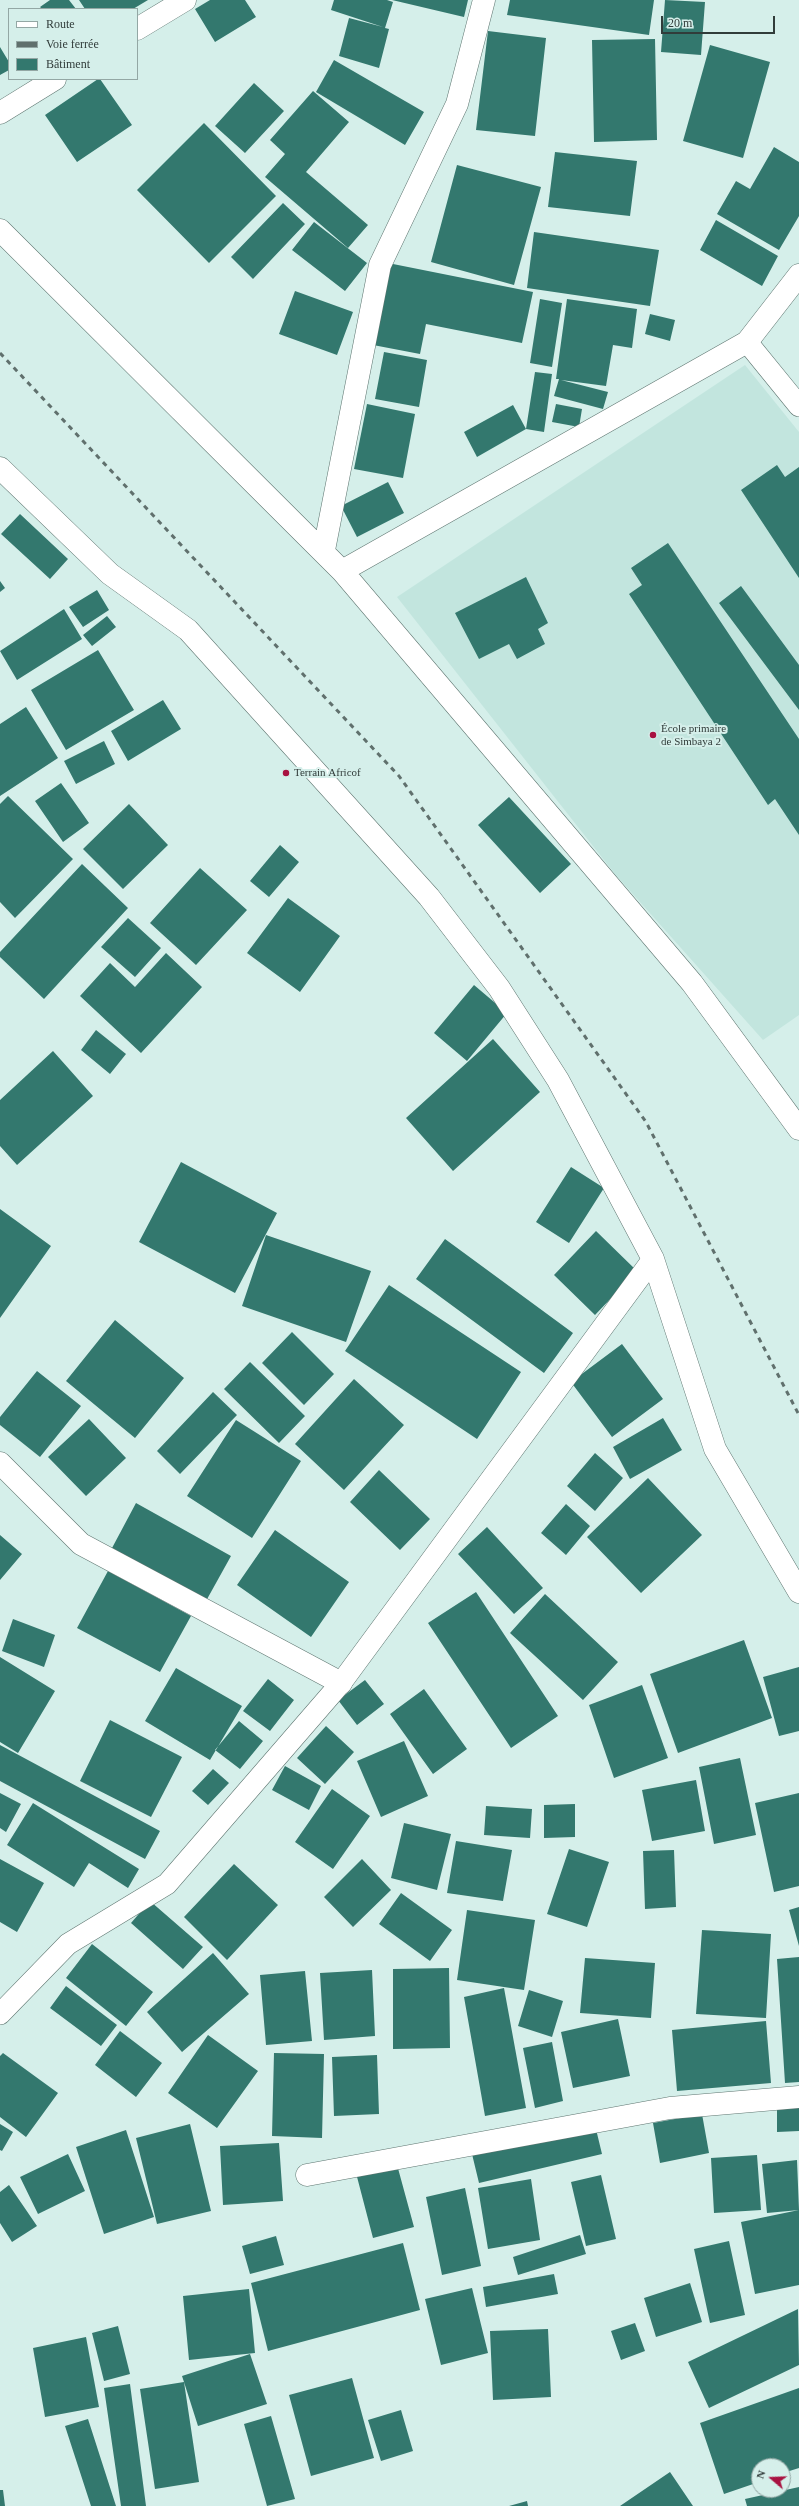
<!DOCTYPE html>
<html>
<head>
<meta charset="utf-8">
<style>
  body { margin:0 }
  #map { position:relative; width:799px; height:2506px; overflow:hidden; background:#d5efea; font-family:Georgia,serif }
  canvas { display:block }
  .legend { position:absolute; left:8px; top:8px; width:130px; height:72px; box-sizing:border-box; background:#d5efea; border:1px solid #93a7a4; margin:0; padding:5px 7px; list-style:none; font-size:12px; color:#313c3a }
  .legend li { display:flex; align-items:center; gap:8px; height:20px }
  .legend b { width:20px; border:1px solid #93a7a4 }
  .north { position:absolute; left:751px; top:2458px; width:40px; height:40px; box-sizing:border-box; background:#d5efea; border:1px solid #93a7a4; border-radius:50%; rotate:289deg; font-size:11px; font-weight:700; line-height:16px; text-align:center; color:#313c3a }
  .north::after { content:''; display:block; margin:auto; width:14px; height:18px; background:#a81241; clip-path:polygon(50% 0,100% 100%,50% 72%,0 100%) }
  .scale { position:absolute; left:661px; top:16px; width:114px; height:18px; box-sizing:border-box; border:2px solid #313c3a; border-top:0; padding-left:5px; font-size:12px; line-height:14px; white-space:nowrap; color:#313c3a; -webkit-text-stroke:3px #d5efea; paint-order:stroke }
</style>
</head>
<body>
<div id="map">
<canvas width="799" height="2506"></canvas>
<ul class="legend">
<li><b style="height:5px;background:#fff"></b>Route</li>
<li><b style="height:5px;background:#60706d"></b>Voie ferrée</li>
<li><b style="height:11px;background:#33786e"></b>Bâtiment</li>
</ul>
<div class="north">N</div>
<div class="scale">20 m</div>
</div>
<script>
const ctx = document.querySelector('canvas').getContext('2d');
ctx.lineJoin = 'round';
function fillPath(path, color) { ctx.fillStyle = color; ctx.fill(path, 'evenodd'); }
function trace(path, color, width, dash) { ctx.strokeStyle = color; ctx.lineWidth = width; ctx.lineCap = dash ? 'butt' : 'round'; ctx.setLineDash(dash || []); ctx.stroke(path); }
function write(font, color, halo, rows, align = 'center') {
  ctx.font = font + ' Georgia,serif'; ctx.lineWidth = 4; ctx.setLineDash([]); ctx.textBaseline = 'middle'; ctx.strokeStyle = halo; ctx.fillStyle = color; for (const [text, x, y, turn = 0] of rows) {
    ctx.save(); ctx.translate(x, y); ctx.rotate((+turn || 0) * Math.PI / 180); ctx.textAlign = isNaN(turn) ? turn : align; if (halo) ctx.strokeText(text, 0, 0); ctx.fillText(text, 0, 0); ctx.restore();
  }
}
const built = new Path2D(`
  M745 365 799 432V1015L763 1040 615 874 397 597Z`);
const building = new Path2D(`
  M50 0H69L76 9H42L40 7Z
  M79 0H148L133 9H85Z
  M210 0H245L256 17 215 42 195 9Z
  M334 0H387L393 2 385 28 389 29 379 68 339 56 349 18 383 27 331 10Z
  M392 0H468L464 17Z
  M510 0H654L649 35 507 15Z
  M665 0 705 2 701 55 661 52Z
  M488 31 546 38 535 136 476 130Z
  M655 39 657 140 594 142 592 40Z
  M710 45 770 62 743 158 683 141Z
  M0 47 9 62V70L0 75Z
  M334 60 424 112 405 145 316 92Z
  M98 79H100L132 125 77 162 45 115Z
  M254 83 284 111 245 153 215 126Z
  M313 91 349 122 306 172 368 225 348 248 265 177 285 154 270 140Z
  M204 123 276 196 209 263 137 190Z
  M774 147 799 162V216L779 250 717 214 736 181 750 189Z
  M555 152 637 161 630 216 548 207Z
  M457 165 541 187 514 285 431 262Z
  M283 203 305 224 253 279 231 257Z
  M716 220 778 256 762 286 700 250Z
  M314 222 367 263 345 291 292 250Z
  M534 232 659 250 650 306 527 288Z
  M388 263 533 292 522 343 426 324 420 354 373 345Z
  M295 291 353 312 337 355 279 334Z
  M540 299 562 303 552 367 530 363Z
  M567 299 637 309 632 348 613 345 606 386 561 380 608 392 603 409 554 396 559 379H556Z
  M650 314 675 320 670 341 645 334Z
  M384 352 427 360 419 407 375 399Z
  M535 372 552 374 544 432 526 429Z
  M367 404 415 414 403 478 354 469Z
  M556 404 582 409 579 427 552 422Z
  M513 405 526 429 477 457 464 432Z
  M777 465 785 477 799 467V578L741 490Z
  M388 482 404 513 357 537 341 506Z
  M20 514 68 559 50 579 1 534Z
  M668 543 799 739V835L775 799 768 805 629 594 642 585 631 568Z
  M526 577 548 623 538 629 545 644 517 659 509 644 479 659 455 613Z
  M0 581 5 588 0 592Z
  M741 586 799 665V710L719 603Z
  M97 590 109 610 83 627 69 607Z
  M64 609 82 639 17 680 0 651Z
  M107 616 116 627 92 646 83 635Z
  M98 650 134 710 66 750 31 690Z
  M163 700 181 729 128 761 111 731Z
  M26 707 58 758 0 796V724Z
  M104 741 115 764 76 784 64 761Z
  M61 783 89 823 63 842 35 801Z
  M8 796 73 859 15 918 0 902V804Z
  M509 797 571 864 540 893 478 825Z
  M129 804 168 845 123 889 83 849Z
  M280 845 299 862 269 897 250 881Z
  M82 864 128 908 44 999 0 957V952Z
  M200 868 247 910 196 965 150 923Z
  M288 898 340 936 300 992 247 953Z
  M128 918 161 948 135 977 101 947Z
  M166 953 202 987 141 1053 80 996 110 963 135 987Z
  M474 985 507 1013 467 1061 434 1033Z
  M96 1030 126 1054 110 1074 81 1050Z
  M493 1039 540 1092 453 1171 406 1118Z
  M53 1051 93 1096 17 1165 0 1146V1100Z
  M181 1162 277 1213 235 1293 139 1242Z
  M571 1167 604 1188 569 1243 536 1222Z
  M0 1209 51 1246 0 1318Z
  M596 1231 637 1271 595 1315 554 1275Z
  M266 1235 371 1271 346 1342 242 1306Z
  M445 1239 573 1333 544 1373 416 1279Z
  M389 1285 521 1372 477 1439 345 1351Z
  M115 1320 184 1378 135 1438 66 1381Z
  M292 1332 334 1374 304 1405 262 1363Z
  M622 1344 663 1399 612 1437 571 1382Z
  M250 1362 305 1416 279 1443 224 1389Z
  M37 1371 81 1406 40 1457 0 1425V1417Z
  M354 1379 404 1425 344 1490 295 1444Z
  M213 1392 237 1415 180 1474 157 1451Z
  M663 1418 682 1450 630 1479 613 1447Z
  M89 1419 126 1458 86 1496 48 1457Z
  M236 1420 301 1461 252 1538 187 1496Z
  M595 1453 623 1478 595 1511 567 1486Z
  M379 1470 430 1519 400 1550 350 1502Z
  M648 1478 702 1535 641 1593 587 1537Z
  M136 1503 231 1556 206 1601 112 1548Z
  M566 1504 590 1526 566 1555 541 1533Z
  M487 1527 543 1588 514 1614 458 1554Z
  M275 1530 349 1582 311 1637 237 1585Z
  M0 1535 22 1554 0 1580Z
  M108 1571 191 1616 160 1672 77 1628Z
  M476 1592 558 1716 511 1748 428 1623Z
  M545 1594 618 1662 583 1700 510 1633Z
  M13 1619 55 1635 44 1667 2 1651Z
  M744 1640 772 1718 678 1753 650 1674Z
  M0 1657 55 1691 18 1753 0 1742Z
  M799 1667V1731L779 1736 763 1677Z
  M176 1668 242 1706 210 1760 145 1721Z
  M268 1679 294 1700 270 1731 243 1711Z
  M365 1680 384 1704 357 1725 338 1700Z
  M642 1685 668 1758 614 1778 589 1705Z
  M424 1689 467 1749 433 1774 390 1714Z
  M110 1720 182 1757 151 1817 80 1781Z
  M239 1721 263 1741 240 1769 215 1750Z
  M326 1726 354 1752 325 1784 297 1758Z
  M404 1741 428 1796 381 1817 357 1761Z
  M0 1745 160 1831 145 1859 0 1781Z
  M740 1758 756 1835 714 1844 699 1767Z
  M285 1766 321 1786 309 1810 272 1790Z
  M213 1769 229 1783 208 1805 192 1791Z
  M696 1780 705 1831 652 1841 642 1790Z
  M332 1789 370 1816 333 1869 295 1842Z
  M0 1793 21 1804 6 1832 0 1828Z
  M799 1793V1886L774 1892 755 1803Z
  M33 1803 139 1869 128 1888 89 1863 74 1887 7 1845Z
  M575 1804V1837L544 1838V1805Z
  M486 1806 532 1809 530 1838 484 1835Z
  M404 1823 451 1834 437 1890 391 1878Z
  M456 1841 512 1850 503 1901 447 1893Z
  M569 1849 609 1862 587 1927 547 1914Z
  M674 1850 676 1907 645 1909 643 1851Z
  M0 1859 44 1883 17 1932 0 1922Z
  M362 1859 391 1890 353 1927 324 1897Z
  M234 1864 278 1905 227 1960 184 1917Z
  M401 1893 452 1930 430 1961 379 1924Z
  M150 1901 203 1947 183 1969 131 1923Z
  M799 1907V1946L789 1910Z
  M467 1910 535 1920 524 1990 457 1980Z
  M702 1930 771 1934 766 2018 696 2014Z
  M92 1944 153 1992 126 2026 66 1978Z
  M213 1953 249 1994 182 2052 147 2012Z
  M799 1957V2082L785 2083 777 1959Z
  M585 1958 655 1963 651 2018 580 2013Z
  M449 1968 450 2048 393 2049V1969Z
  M372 1970 375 2036 324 2040 320 1973Z
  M305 1971 312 2041 266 2045 260 1975Z
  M66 1986 117 2025 101 2046 50 2008Z
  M504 1988 526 2108 485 2116 464 1997Z
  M529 1990 563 2001 552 2037 518 2026Z
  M618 2019 630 2076 573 2088 561 2032Z
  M766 2021 771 2083 677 2091 672 2030Z
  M120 2031 162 2063 136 2097 95 2065Z
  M208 2035 258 2071 217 2128 168 2093Z
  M552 2042 563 2101 535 2108 523 2048Z
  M3 2053 58 2093 26 2137 0 2117V2056Z
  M274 2053 324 2054 322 2138 272 2136Z
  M377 2055 379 2114 334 2116 332 2057Z
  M777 2108H799V2131L777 2132Z
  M702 2114 709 2153 660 2163 653 2123Z
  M0 2124 13 2132 2 2151 0 2150Z
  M190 2124 211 2211 157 2224 136 2138Z
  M595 2125 602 2154 479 2183 472 2154Z
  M126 2130 154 2217 104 2234 76 2147Z
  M279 2143 283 2201 223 2205 220 2146Z
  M68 2154 85 2191 38 2214 20 2177Z
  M757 2155 761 2210 714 2213 711 2158Z
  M797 2160 799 2210 767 2213 762 2164Z
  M396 2161 414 2227 373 2238 356 2173Z
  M601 2175 616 2239 586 2246 571 2182Z
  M531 2179 540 2240 488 2249 478 2188Z
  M9 2185 37 2226 12 2242 0 2223V2192Z
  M465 2188 481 2266 442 2275 426 2197Z
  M799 2210V2285L755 2294 741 2222Z
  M580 2235 586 2254 518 2275 513 2257Z
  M276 2236 284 2265 250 2274 242 2246Z
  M729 2241 745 2315 710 2323 694 2249Z
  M403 2243 420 2310 268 2351 251 2283Z
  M554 2274 558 2294 486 2307 483 2287Z
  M690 2283 702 2322 656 2337 644 2298Z
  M472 2288 488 2353 441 2365 425 2299Z
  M249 2289 255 2353 189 2360 183 2296Z
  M798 2309 799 2365 709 2408 688 2362Z
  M635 2323 645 2351 621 2360 611 2331Z
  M118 2326 130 2374 104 2381 92 2333Z
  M548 2329 551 2397 493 2400 490 2331Z
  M86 2337 99 2407 45 2417 33 2348Z
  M250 2354 267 2404 198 2426 184 2382 199 2482 155 2489 140 2389 184 2382 182 2376Z
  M352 2378 374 2458 311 2476 289 2395Z
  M130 2384 146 2506H121L104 2388Z
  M799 2388V2468L783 2473V2466H759V2482L724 2494 700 2423Z
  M401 2410 413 2451 381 2461 368 2420Z
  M271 2416 295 2499 267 2506 244 2424Z
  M88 2419 116 2506H91L65 2426Z
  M670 2472 693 2506H620Z
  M799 2487V2506H747L745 2499Z
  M0 2490H3L5 2506H0Z
  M527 2501 528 2506H509Z`);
const service = new Path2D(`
  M747 342 799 406
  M0 2014 68 1944 167 1884 341 1683 653 1259`);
const minor = new Path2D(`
  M137 29 185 0
  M0 113 55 79
  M0 230 342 571 692 983 799 1129
  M0 468 110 574 188 630 429 897 499 988 558 1080 653 1259 715 1449 799 1592
  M324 550 380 265 457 104 484 0
  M342 571 747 342 799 275
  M0 1463 81 1544 341 1683
  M307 2175 670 2108 799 2097`);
const rail = new Path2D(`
  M0 353 399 776 646 1122 799 1415`);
const markers = [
  [653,735,4,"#a81241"],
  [286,773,4,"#a81241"]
];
const poiNames = [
  ["École primaire",661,729],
  ["de Simbaya 2",661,742],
  ["Terrain Africof",294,773]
];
fillPath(built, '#c2e5de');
fillPath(building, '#33786e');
trace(service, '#5f7671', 22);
trace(minor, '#5f7671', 23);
trace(service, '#fff', 21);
trace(minor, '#fff', 22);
trace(rail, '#60706d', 3, [5, 5]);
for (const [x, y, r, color] of markers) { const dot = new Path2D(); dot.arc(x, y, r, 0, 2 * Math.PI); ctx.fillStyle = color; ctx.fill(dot); trace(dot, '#d5efea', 1.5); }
write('11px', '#313c3a', '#d5efea', poiNames, 'left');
</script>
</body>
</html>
